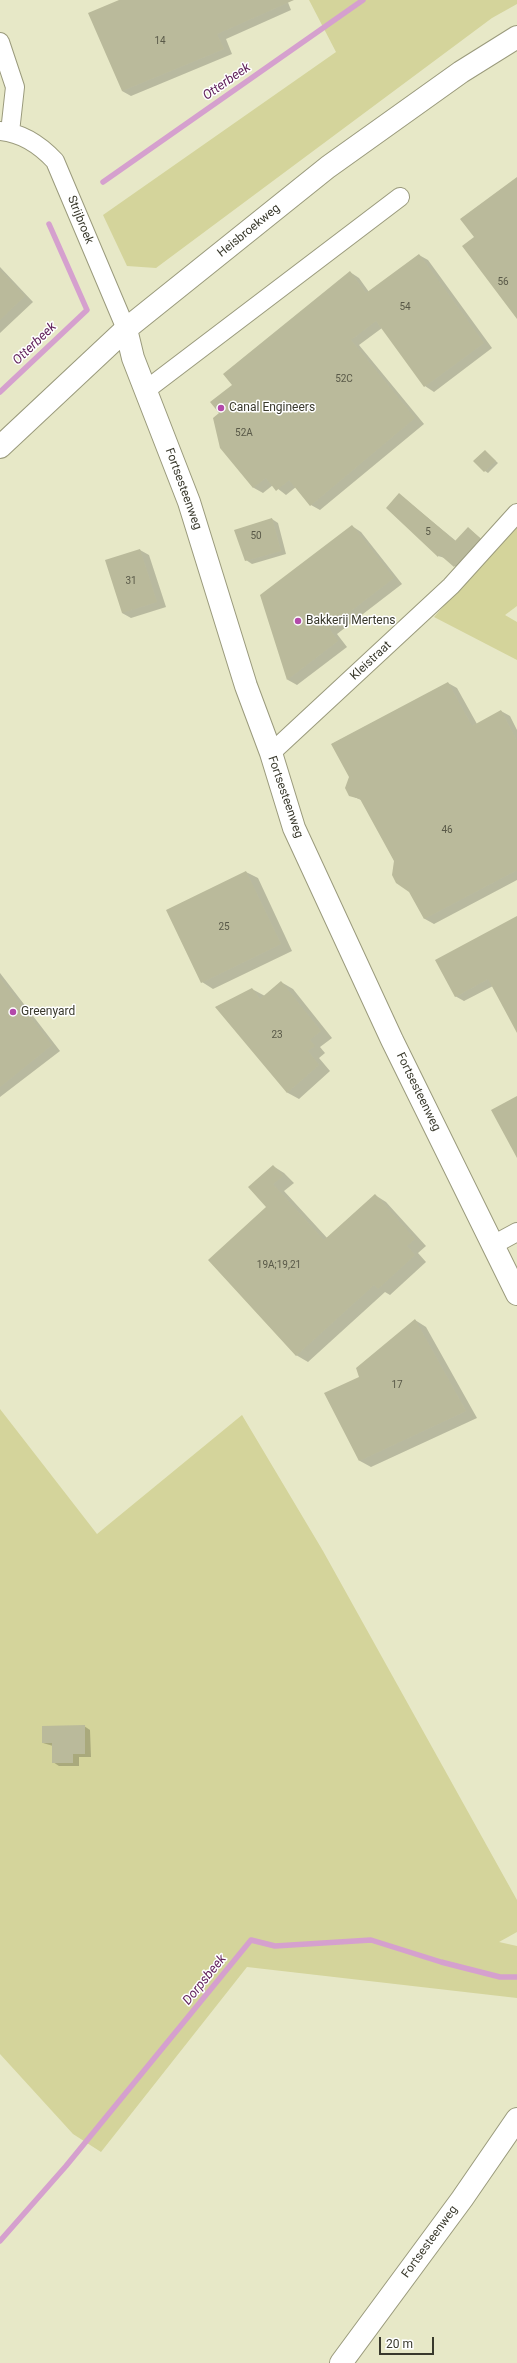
<!DOCTYPE html>
<html>
<head>
<meta charset="utf-8">
<style>
  body { margin:0 }
  #map { position:relative; width:517px; height:2363px; overflow:hidden; background:#e7e8c7; font-family:Roboto,sans-serif }
  canvas { display:block }
  .scale { position:absolute; left:379px; top:2337px; width:55px; height:18px; box-sizing:border-box; border:2px solid #39392c; border-top:0; padding-left:5px; font-size:12px; line-height:14px; white-space:nowrap; color:#39392c; -webkit-text-stroke:3px #fff; paint-order:stroke }
</style>
</head>
<body>
<div id="map">
<canvas width="517" height="2363"></canvas>
<div class="scale">20 m</div>
</div>
<script>
const ctx = document.querySelector('canvas').getContext('2d');
ctx.lineJoin = 'round';
function fillPath(path, color) { ctx.fillStyle = color; ctx.fill(path, 'evenodd'); }
function trace(path, color, width, dash) { ctx.strokeStyle = color; ctx.lineWidth = width; ctx.lineCap = dash ? 'butt' : 'round'; ctx.setLineDash(dash || []); ctx.stroke(path); }
function write(font, color, halo, rows, align = 'center') {
  ctx.font = font + ' Roboto,sans-serif'; ctx.lineWidth = 3; ctx.setLineDash([]); ctx.textBaseline = 'middle'; ctx.strokeStyle = halo; ctx.fillStyle = color; for (const [text, x, y, turn = 0] of rows) {
    ctx.save(); ctx.translate(x, y); ctx.rotate((+turn || 0) * Math.PI / 180); ctx.textAlign = isNaN(turn) ? turn : align; if (halo) ctx.strokeText(text, 0, 0); ctx.fillText(text, 0, 0); ctx.restore();
  }
}
const green = new Path2D(`
  M309 0H517V4L492 18 156 268 127 266 103 215 336 52Z
  M517 523V606L505 615 517 622V660L434 617Z
  M0 1409 97 1534 242 1415 323 1551 517 1900V1932L499 1942 517 1946V1998L247 1967 101 2152 73 2134 0 2054Z`);
const shadow = new Path2D(`
  M122 0H287L291 10 226 39 232 54 131 96 122 91Z
  M419 255 428 260 492 348 434 392 425 386 382 328 359 345 424 424 320 510 311 505 296 487 286 495 273 485 263 493 254 488 221 448 220 413 233 385 350 272 359 278 369 292Z
  M0 267 33 302 0 333Z
  M485 451 498 463 488 473 485 471Z
  M399 494 456 541 468 528 485 542 460 570 445 558 438 556Z
  M272 519 278 523 286 554 252 564 246 560Z
  M352 526 361 532 402 584 337 634 347 647 297 685 288 680 262 596Z
  M140 550 149 555 166 607 131 618 122 613Z
  M448 683 457 688 477 724 501 711 510 716 517 730V880L434 924 425 919 363 801 350 795V777L332 744Z
  M246 872 258 878 292 951 213 989 202 982Z
  M517 917V1031L493 986 464 1001 455 996Z
  M0 973 60 1051 0 1097Z
  M281 982 293 989 332 1038 320 1047 325 1053 319 1058 330 1071 299 1099 288 1093 216 1007 252 989 265 996Z
  M273 1166 284 1173 294 1183 284 1191 328 1239 375 1195 386 1202 426 1246 418 1253 426 1262 390 1295 385 1292 308 1362 296 1355 268 1207Z
  M415 1320 426 1327 477 1418 371 1467 360 1461V1378Z
  M84 1726 90 1730 91 1757H79V1766H59L53 1762V1746L43 1743Z`);
const stream = new Path2D(`
  M103 182 363 0
  M0 392 87 310 49 224
  M0 2241 66 2166 251 1940 275 1946 371 1940 441 1962 500 1977H517`);
const building = new Path2D(`
  M119 0H294L217 34 224 49 122 91 88 13Z
  M517 177V319L462 246 474 237 460 219Z
  M419 254 484 343 424 387 376 321 351 340 415 418 310 506 289 480 276 491 266 478 253 488 220 448 213 418 219 413 210 402 232 385 223 374 350 271 366 293Z
  M0 270 25 296 0 320Z
  M485 450 496 461 484 472 473 461Z
  M399 493 455 541 468 527 480 538 454 567 439 554 438 557 386 508Z
  M272 518 281 551 245 561 234 530Z
  M352 525 394 578 329 628 338 641 287 680 260 595Z
  M140 549 157 602 122 613 105 560Z
  M448 682 472 726 501 710 517 741V870L424 919 409 892 396 883 392 875 394 861 360 799 349 796 345 788 349 777 331 744Z
  M246 871 281 944 201 983 166 910Z
  M517 916V1033L488 979 455 997 435 960Z
  M0 978 52 1045 0 1087Z
  M281 981 321 1031 310 1040 315 1046 308 1051 319 1065 287 1093 215 1007 252 988 260 999Z
  M517 1096V1158L491 1110Z
  M273 1165 283 1176 273 1184 324 1240 375 1194 415 1239 407 1246 415 1255 378 1289 374 1285 296 1356 208 1260 266 1207 248 1187Z
  M415 1319 466 1411 359 1461 324 1393 359 1377 356 1368Z
  M85 1725V1754H73V1763H52V1743H42V1726Z`);
const street = new Path2D(`
  M0 42 15 87 10 132
  M0 131C23 133 40 145 55 161L126 329
  M146 390 400 197
  M271 753 451 586 517 513
  M493 1245 517 1232`);
const secondary = new Path2D(`
  M126 329 133 358 189 502 246 686 271 753 294 828 392 1040 517 1294
  M0 447 126 329 328 167 461 72 517 37
  M341 2363 462 2199 517 2119`);
const markers = [
  [221,408,4,"#b349aa"],
  [298,621,4,"#b349aa"],
  [13,1012,4,"#b349aa"]
];
const numberNames = [
  ["14",160,41],
  ["56",503,282],
  ["54",405,307],
  ["52C",344,379],
  ["52A",244,433],
  ["5",428,532],
  ["50",256,536],
  ["31",131,581],
  ["46",447,830],
  ["25",224,927],
  ["23",277,1035],
  ["19A;19,21",279,1265],
  ["17",397,1385]
];
const streetNames = [
  ["Strijbroek",80,220,68],
  ["Heisbroekweg",249,231,-39],
  ["Fortsesteenweg",183,489,70],
  ["Kleistraat",371,661,-43],
  ["Fortsesteenweg",285,797,71],
  ["Fortsesteenweg",418,1092,64],
  ["Fortsesteenweg",430,2242,-54]
];
const poiNames = [
  ["Canal Engineers",229,408],
  ["Bakkerij Mertens",306,621],
  ["Greenyard",21,1012]
];
const waterNames = [
  ["Otterbeek",227,82,-35],
  ["Otterbeek",35,344,-44],
  ["Dorpsbeek",205,1980,-51]
];
fillPath(green, '#d4d49b');
fillPath(shadow, '#0003');
trace(stream, '#d5a0ce', 5.5);
fillPath(building, '#baba9b');
trace(street, '#9a9a7c', 20);
trace(secondary, '#9a9a7c', 24);
trace(street, '#fff', 18);
trace(secondary, '#fff', 22);
for (const [x, y, r, color] of markers) { const dot = new Path2D(); dot.arc(x, y, r, 0, 2 * Math.PI); ctx.fillStyle = color; ctx.fill(dot); trace(dot, '#fff', 1.5); }
write('10px', '#595948', null, numberNames);
write('12px', '#39392c', '#fff', streetNames);
write('12px', '#39392c', '#fff', poiNames, 'left');
write('italic 13px', '#63255e', '#fff', waterNames);
</script>
</body>
</html>
